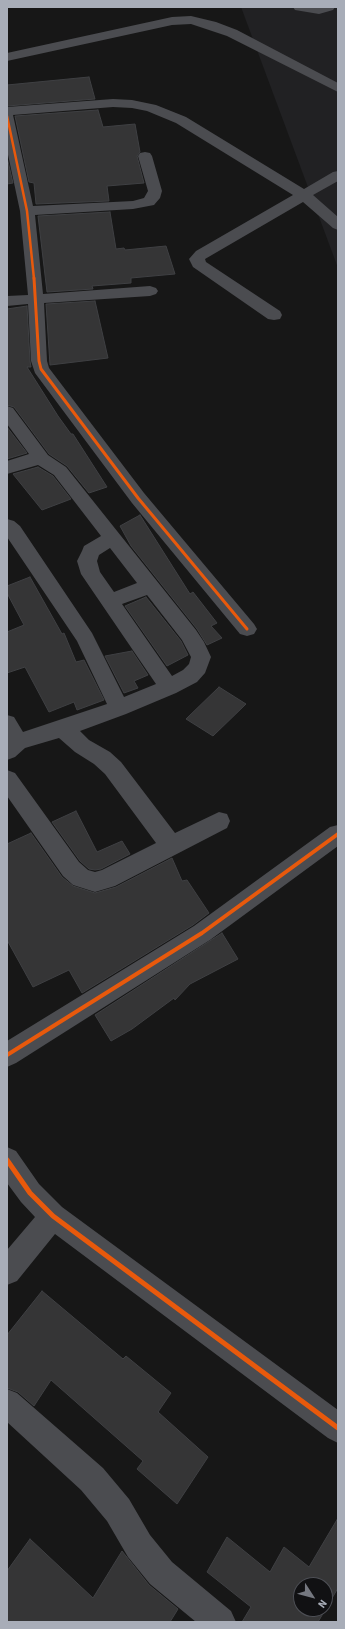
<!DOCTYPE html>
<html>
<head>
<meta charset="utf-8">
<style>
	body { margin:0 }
	#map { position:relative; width:345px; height:1629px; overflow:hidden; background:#171717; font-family:"Source Sans 3",sans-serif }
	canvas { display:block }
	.frame { position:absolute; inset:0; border:8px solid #a8adb8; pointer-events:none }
	.north { position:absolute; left:293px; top:1577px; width:40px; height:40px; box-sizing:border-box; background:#111113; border:1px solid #4d4f55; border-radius:50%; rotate:126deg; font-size:11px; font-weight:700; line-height:16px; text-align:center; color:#a8adb8 }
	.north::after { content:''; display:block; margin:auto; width:14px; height:18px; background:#757880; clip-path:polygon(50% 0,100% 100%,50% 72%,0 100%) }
</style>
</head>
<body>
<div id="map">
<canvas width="345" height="1629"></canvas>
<div class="frame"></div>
<div class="north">N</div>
</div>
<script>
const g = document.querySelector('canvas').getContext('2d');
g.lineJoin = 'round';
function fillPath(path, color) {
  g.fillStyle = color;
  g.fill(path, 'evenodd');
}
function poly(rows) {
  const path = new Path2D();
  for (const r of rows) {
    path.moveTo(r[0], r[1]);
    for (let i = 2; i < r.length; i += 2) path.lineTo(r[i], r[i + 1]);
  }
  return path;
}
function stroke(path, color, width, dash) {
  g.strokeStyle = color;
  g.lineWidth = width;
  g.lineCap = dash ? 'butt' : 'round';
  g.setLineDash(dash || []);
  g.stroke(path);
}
fillPath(poly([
	[241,7,338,7,338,268]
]), '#212123');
const building = poly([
	[89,77,95,99,7,106,7,85,89,77],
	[98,110,103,127,135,124,140,152,137,156,144,183,107,186,109,201,36,204,34,183,29,182,15,116,98,110],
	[7,157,13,183,7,184,7,157],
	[110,212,116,249,124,248,125,250,166,246,175,274,131,278,131,283,92,286,93,289,47,292,38,216,110,212],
	[95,301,108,358,50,365,46,304,95,301],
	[27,306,30,361,31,367,27,367,58,416,71,434,73,434,107,487,89,493,67,466,49,454,14,407,7,405,7,309,27,306],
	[7,427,27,453,7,459,7,427],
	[38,467,53,476,71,499,42,510,13,474,38,467],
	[140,515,190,594,193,592,217,623,211,626,222,638,207,645,197,629,131,546,120,526,140,515],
	[30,577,62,634,64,633,76,662,84,660,104,700,77,710,74,702,49,712,25,667,7,673,7,632,24,625,7,593,7,586,30,577],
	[146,597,181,641,188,655,167,666,125,606,146,597],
	[132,651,148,675,134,681,138,688,124,693,105,656,132,651],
	[219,687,246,704,213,736,186,719,219,687],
	[76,811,97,852,122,841,130,854,101,869,95,870,89,869,80,861,52,822,76,811],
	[31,833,62,877,73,886,95,893,116,887,172,858,182,881,187,880,209,913,193,925,82,993,69,970,33,987,7,940,7,844,31,833],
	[222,933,238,959,190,984,175,1000,174,998,132,1029,111,1041,95,1015,222,933],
	[42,1291,123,1359,126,1356,171,1393,158,1412,208,1457,177,1504,137,1469,143,1461,51,1380,34,1406,18,1392,7,1388,7,1335,42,1291],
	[338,1518,338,1588,318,1622,242,1622,251,1607,207,1572,227,1537,270,1572,284,1547,309,1567,338,1518],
	[301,1585,325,1585,325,1609,301,1609,301,1585],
	[30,1539,93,1598,122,1551,149,1585,178,1609,170,1622,7,1622,7,1571,30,1539]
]);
fillPath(building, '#353536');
stroke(building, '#3f4043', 1);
fillPath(poly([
	[293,7,335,7,333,10,319,14,295,10,293,7],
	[191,16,216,22,237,30,338,83,338,92,227,36,191,24,172,25,7,61,7,53,172,17,191,16],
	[113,99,132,100,156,105,186,117,304,189,333,172,338,171,338,181,313,195,338,217,338,230,333,228,303,202,205,259,206,262,280,311,282,315,280,319,274,320,268,319,193,267,189,259,196,251,293,195,176,123,147,111,132,108,113,107,13,115,33,206,133,201,144,198,148,191,138,156,140,153,145,152,150,153,152,156,162,191,160,198,154,205,133,209,35,215,43,294,150,286,156,288,158,291,156,294,150,296,44,303,47,361,49,368,144,493,254,624,257,629,254,634,247,636,240,634,132,503,35,373,31,361,28,304,7,306,7,296,28,295,20,211,7,150,7,107,113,99],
	[7,406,13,408,48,455,66,467,196,630,204,642,211,657,205,673,197,682,176,693,126,714,80,731,89,740,110,752,121,762,175,833,219,812,227,814,230,821,227,828,115,886,95,892,73,885,63,876,7,796,7,770,15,773,79,862,88,870,95,872,102,870,156,843,105,774,94,764,75,752,59,738,25,748,15,757,7,760,7,715,14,717,23,732,107,704,77,641,7,537,7,519,14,521,20,526,92,633,124,697,156,684,81,574,77,561,82,551,84,546,101,536,54,475,38,465,7,474,7,461,29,454,7,424,7,406],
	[110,548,137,583,114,592,100,572,97,561,99,555,110,548],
	[147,595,182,640,191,657,189,664,183,670,172,676,122,604,147,595],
	[338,825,338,846,210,940,16,1063,7,1067,7,1041,194,926,330,827,338,825],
	[7,1147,16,1151,39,1184,62,1207,338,1410,338,1443,328,1438,55,1234,17,1281,7,1285,7,1250,35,1217,21,1202,7,1183,7,1147],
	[7,1389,17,1393,103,1468,129,1499,150,1535,172,1562,231,1611,236,1622,196,1622,150,1584,128,1557,107,1521,81,1490,7,1422,7,1389]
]), '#4b4c50');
stroke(poly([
	[7,116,27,211,34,279]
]), '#e8590c', 2.5);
stroke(poly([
	[34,278,39,361,41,369,138,498,247,629]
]), '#e8590c', 3);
stroke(poly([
	[7,1055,202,933,338,834]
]), '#e8590c', 4);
stroke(poly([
	[7,1160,30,1193,53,1216,338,1428]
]), '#e8590c', 5);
</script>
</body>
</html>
